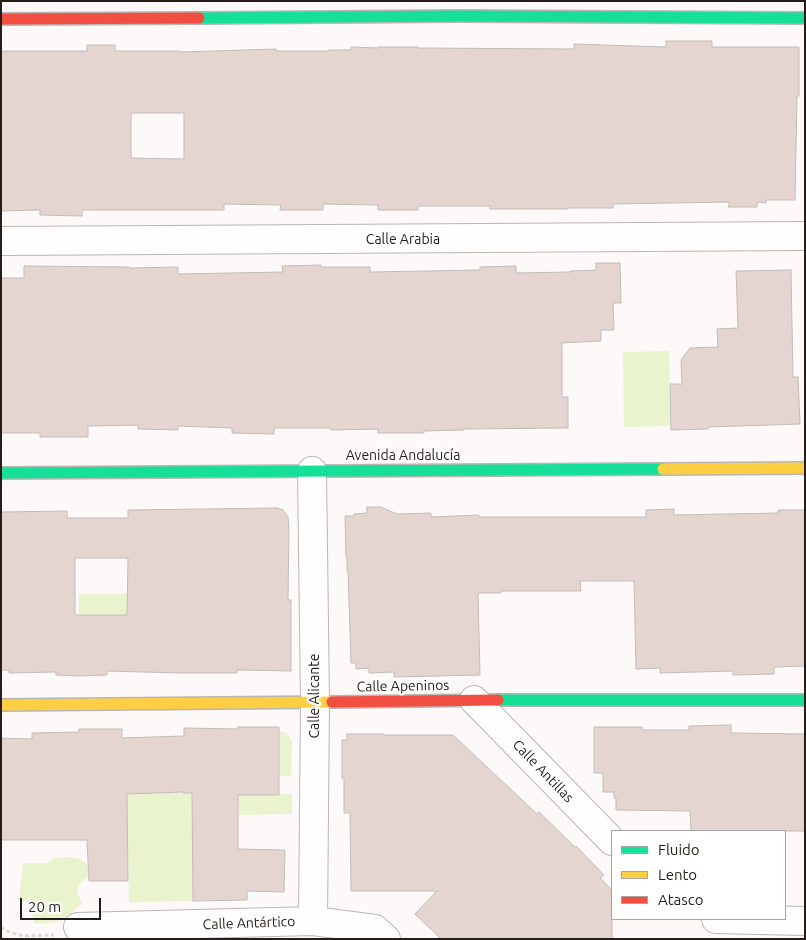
<!DOCTYPE html>
<html>
<head>
<meta charset="utf-8">
<style>
	body { margin:0 }
	#map { position:relative; width:806px; height:940px; overflow:hidden; background:#fcf9f8; font-family:Ubuntu,sans-serif }
	canvas { display:block }
	.frame { position:absolute; inset:0; border:2px solid #261c19; pointer-events:none }
	.legend { position:absolute; left:611px; top:830px; width:175px; height:90px; box-sizing:border-box; background:#fff; border:1px solid #a8a4a3; margin:0; padding:6px 9px; list-style:none; font-size:15px; color:#261c19 }
	.legend li { display:flex; align-items:center; gap:10px; height:25px }
	.legend b { width:25px; border:1px solid #a8a4a3 }
	.scale { position:absolute; left:20px; top:898px; width:81px; height:22px; box-sizing:border-box; border:2px solid #261c19; border-top:0; padding-left:6px; font-size:15px; line-height:18px; white-space:nowrap; color:#261c19; -webkit-text-stroke:4px #fff; paint-order:stroke }
</style>
</head>
<body>
<div id="map">
<canvas width="806" height="940"></canvas>
<div class="frame"></div>
<ul class="legend">
<li><b style="height:6px;background:#16e098"></b>Fluido</li>
<li><b style="height:6px;background:#ffcf43"></b>Lento</li>
<li><b style="height:6px;background:#f24e42"></b>Atasco</li>
</ul>
<div class="scale">20 m</div>
</div>
<script>
const g = document.querySelector('canvas').getContext('2d');
g.lineJoin = 'round';
function fillPath(path, color) {
  g.fillStyle = color;
  g.fill(path, 'evenodd');
}
function poly(rows) {
  const path = new Path2D();
  for (const r of rows) {
    path.moveTo(r[0], r[1]);
    for (let i = 2; i < r.length; i += 2) path.lineTo(r[i], r[i + 1]);
  }
  return path;
}
function stroke(path, color, width, dash) {
  g.strokeStyle = color;
  g.lineWidth = width;
  g.lineCap = dash ? 'butt' : 'round';
  g.setLineDash(dash || []);
  g.stroke(path);
}
function drawText(font, color, halo, rows, align = 'center') {
  g.font = font + ' Ubuntu,sans-serif';
  g.lineWidth = 4.5;
  g.setLineDash([]);
  g.textBaseline = 'middle';
  g.strokeStyle = halo;
  g.fillStyle = color;
  for (const [text, x, y, turn = 0] of rows) {
    g.save();
    g.translate(x, y);
    g.rotate((+turn || 0) * Math.PI / 180);
    g.textAlign = isNaN(turn) ? turn : align;
    if (halo) g.strokeText(text, 0, 0);
    g.fillText(text, 0, 0);
    g.restore();
  }
}
fillPath(poly([
	[669,351,670,426,624,427,623,352],
	[79,594,128,594,126,671,119,671,119,615,79,615],
	[279,731,286,733,292,740,291,776,279,776],
	[141,793,192,793,192,817,235,817,238,795,292,794,292,814,238,815,238,829,192,830,193,901,129,902,127,795],
	[65,857,76,858,82,860,88,865,88,876,80,884,77,891,82,903,68,916,56,922,41,924,34,923,32,909,26,902,19,898,23,863,47,863,55,858]
]), '#e9f4ce');
const building = poly([
	[666,41,712,41,712,47,799,47,799,96,797,96,795,200,766,200,766,203,757,202,757,207,728,207,730,202,613,204,613,208,568,208,568,209,490,209,490,206,418,206,418,210,378,210,378,205,323,204,323,210,280,210,281,205,224,204,224,210,82,210,82,216,40,215,40,210,1,211,1,51,87,51,87,45,115,45,115,51,179,51,179,52,276,49,276,51,329,51,329,50,351,50,351,47,378,48,378,47,418,47,418,48,574,49,574,44,666,47,666,41],
	[131,113,184,113,184,159,131,158,131,113],
	[596,263,620,263,621,303,613,303,614,330,601,330,601,341,562,343,562,397,568,397,568,428,464,429,464,430,424,431,424,433,378,433,378,429,331,430,331,428,274,428,274,434,232,433,232,428,178,426,178,430,138,429,138,425,88,426,88,437,40,437,40,433,1,433,1,278,24,278,24,266,129,267,129,268,178,267,178,274,283,272,282,266,321,265,321,267,370,267,370,272,480,270,480,267,516,266,516,273,570,272,570,271,596,270,596,263],
	[791,270,793,377,798,377,800,424,708,427,708,429,671,430,670,384,682,384,681,360,690,348,718,347,717,329,738,328,736,271,791,270],
	[367,507,381,507,397,514,431,513,431,517,479,515,479,517,646,517,646,510,674,509,674,515,778,513,778,510,805,510,805,666,776,667,774,668,774,674,733,675,733,671,660,673,660,668,636,669,634,581,580,581,581,591,501,591,501,593,478,593,480,675,394,677,394,672,369,673,369,668,356,669,356,663,351,663,348,571,347,571,347,556,346,556,345,516,353,516,354,514,367,513,367,507],
	[277,508,283,510,288,517,289,528,288,600,291,600,291,671,237,670,237,673,180,673,107,671,107,675,79,676,56,675,56,672,9,673,9,670,1,670,1,512,67,511,67,518,128,518,128,510,277,508],
	[75,558,128,558,127,615,75,615,75,558],
	[731,725,731,733,805,734,805,831,691,831,690,811,616,810,616,798,614,798,614,792,603,792,603,773,594,773,594,727,642,727,642,730,689,730,689,726,731,725],
	[238,727,279,727,279,795,238,795,238,849,285,850,284,892,247,891,247,900,193,901,192,793,183,793,183,792,127,794,128,881,89,881,87,840,1,840,1,738,32,739,32,733,79,732,79,729,122,729,122,738,184,736,184,728,238,729,238,727],
	[347,734,383,734,384,735,453,735,537,814,539,812,575,847,576,846,604,875,600,878,612,890,612,939,441,939,415,914,437,891,351,891,350,813,344,813,344,778,342,778,342,740,347,740,347,734]
]);
fillPath(building, '#e5d5d0');
stroke(building, '#c2bcb9', 1);
const street = poly([
	[1,241,805,236],
	[312,471,315,702,313,921],
	[474,700,612,841],
	[716,919,805,921],
	[78,927,313,921,375,929,386,939]
]);
const fast = poly([
	[199,18,459,16,805,18],
	[1,473,663,469],
	[498,700,805,700]
]);
const slow = poly([
	[663,469,805,468],
	[1,705,332,702]
]);
const jam = poly([
	[1,19,199,18],
	[332,702,498,700]
]);
stroke(street, '#bbb5b3', 30);
stroke(fast, '#bbb5b3', 14);
stroke(slow, '#bbb5b3', 14);
stroke(jam, '#bbb5b3', 14);
stroke(poly([
	[1,927,9,932,23,936,54,935]
]), '#dddbda', 3, [4, 2.5]);
stroke(street, '#fffefe', 28);
stroke(fast, '#16e098', 11);
stroke(slow, '#ffcf43', 11);
stroke(jam, '#f24e42', 11);
drawText('14px', '#261c19', '#fff', [
	["Calle Arabia",403,239],
	["Avenida Andalucía",403,455],
	["Calle Apeninos",403,686,-1],
	["Calle Alicante",314,696,-90],
	["Calle Antillas",543,771,46],
	["Calle Antártico",249,923,-2]
]);
</script>
</body>
</html>
